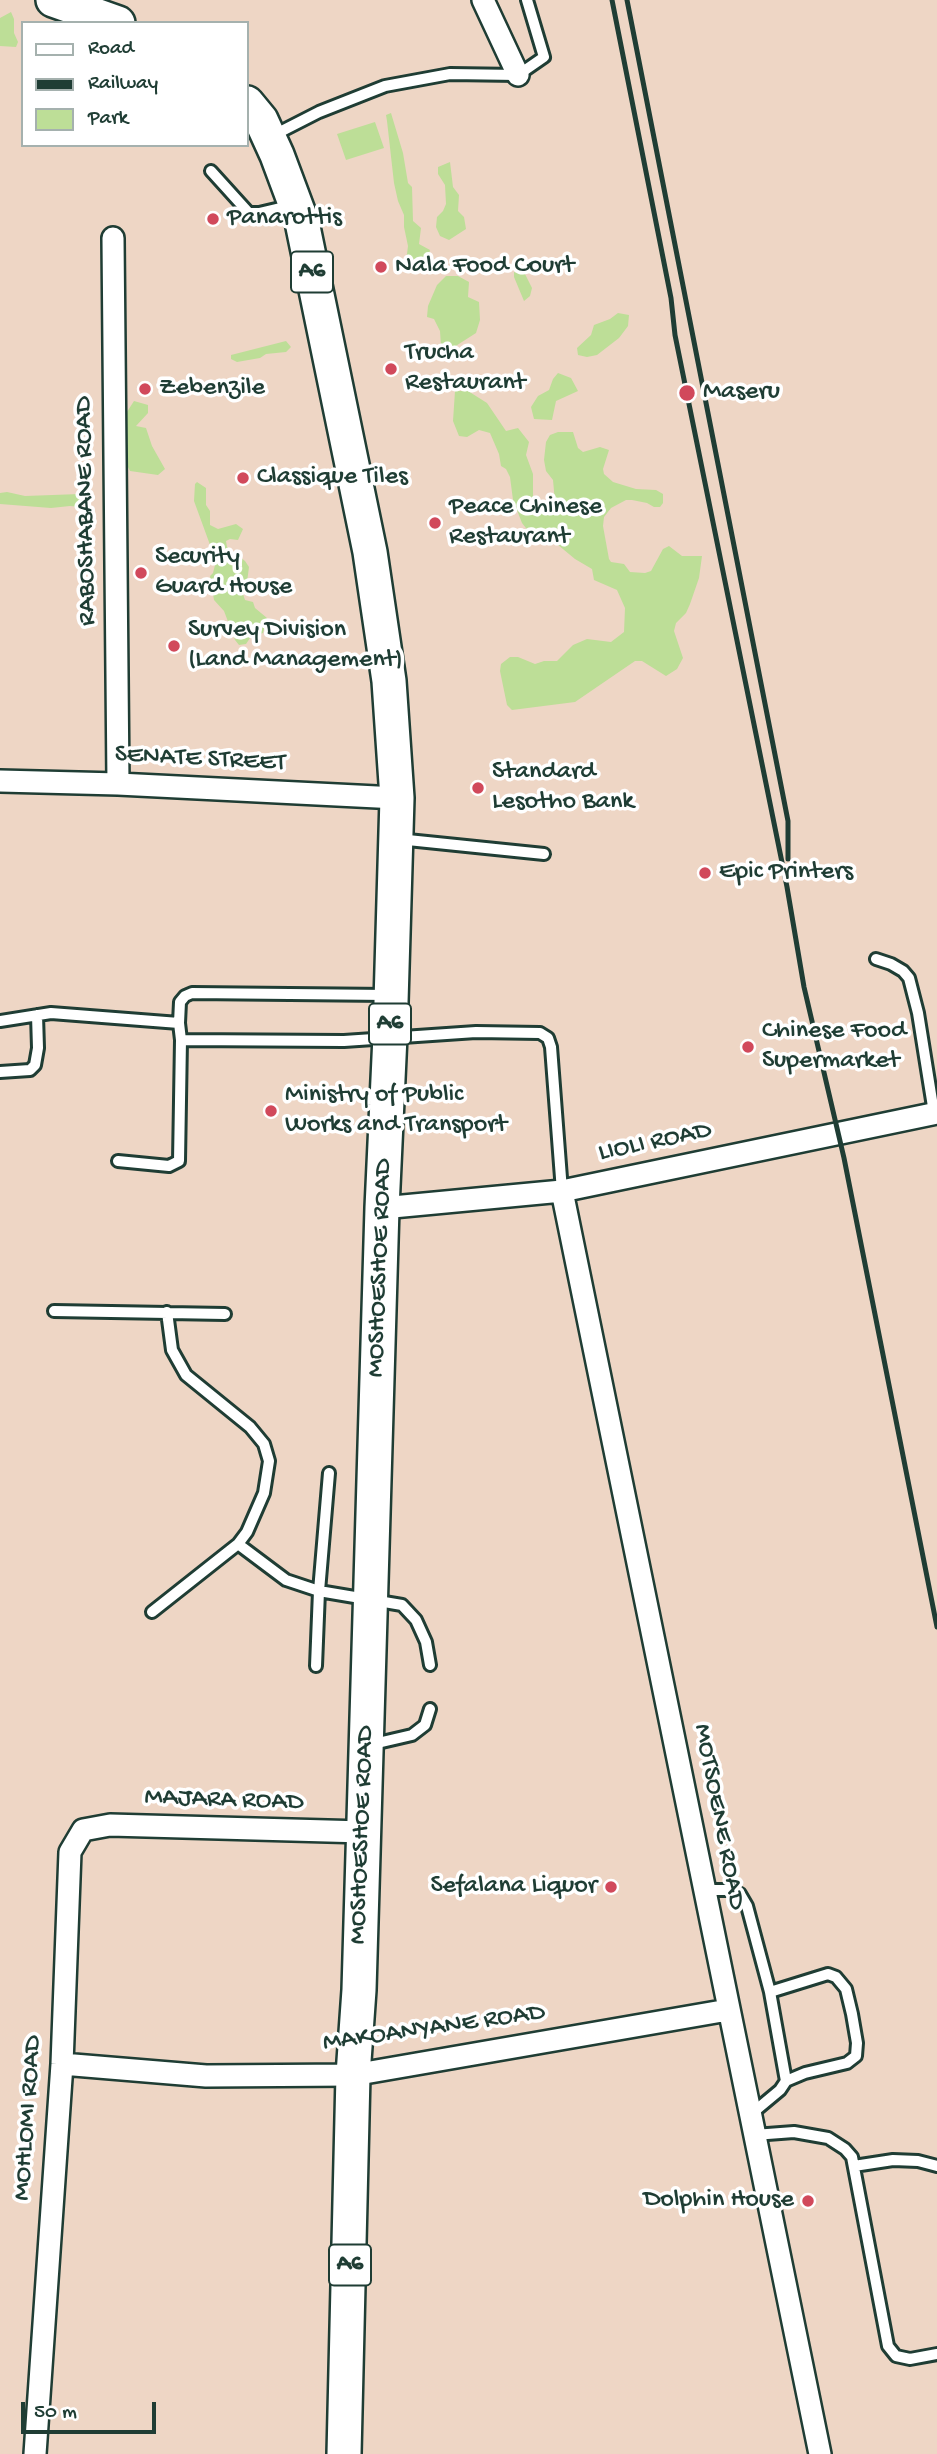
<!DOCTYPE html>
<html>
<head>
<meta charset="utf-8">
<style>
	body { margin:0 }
	#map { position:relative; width:937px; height:2454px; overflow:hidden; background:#f5e7dd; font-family:"Gochi Hand",sans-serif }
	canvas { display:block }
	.legend { position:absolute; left:21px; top:21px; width:228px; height:126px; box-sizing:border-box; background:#fff; border:2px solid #a5b1ae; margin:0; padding:9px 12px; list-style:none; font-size:21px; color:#1f3d34 }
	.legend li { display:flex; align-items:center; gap:14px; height:35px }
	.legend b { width:35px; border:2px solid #a5b1ae }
	.scale { position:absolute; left:21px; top:2402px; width:135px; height:32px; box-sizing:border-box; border:4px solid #1f3d34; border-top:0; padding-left:9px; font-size:21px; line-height:24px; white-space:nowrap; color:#1f3d34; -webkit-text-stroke:5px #fff; paint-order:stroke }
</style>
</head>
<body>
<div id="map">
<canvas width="937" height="2454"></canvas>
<ul class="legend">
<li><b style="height:9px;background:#fff"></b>Road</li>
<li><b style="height:9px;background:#1f3d34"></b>Railway</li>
<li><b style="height:19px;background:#bdde97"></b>Park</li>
</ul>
<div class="scale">50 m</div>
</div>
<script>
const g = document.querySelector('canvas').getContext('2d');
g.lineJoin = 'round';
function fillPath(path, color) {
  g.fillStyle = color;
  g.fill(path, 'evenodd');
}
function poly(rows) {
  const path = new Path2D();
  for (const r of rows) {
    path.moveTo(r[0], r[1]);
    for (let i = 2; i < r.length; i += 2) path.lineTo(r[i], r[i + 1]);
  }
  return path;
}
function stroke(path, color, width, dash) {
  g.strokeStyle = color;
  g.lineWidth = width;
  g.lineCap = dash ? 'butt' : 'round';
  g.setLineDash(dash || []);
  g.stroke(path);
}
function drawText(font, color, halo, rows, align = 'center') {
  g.font = font + ' "Gochi Hand",sans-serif';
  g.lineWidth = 7;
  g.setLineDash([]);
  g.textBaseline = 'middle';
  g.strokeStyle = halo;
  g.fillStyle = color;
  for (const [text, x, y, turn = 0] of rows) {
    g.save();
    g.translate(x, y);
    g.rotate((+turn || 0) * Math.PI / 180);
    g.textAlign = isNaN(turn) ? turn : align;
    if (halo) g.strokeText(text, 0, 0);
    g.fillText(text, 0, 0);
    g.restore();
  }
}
fillPath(poly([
	[0,0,937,0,937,2454,0,2454],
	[23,23,247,23,247,145,23,145]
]), '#eed6c5');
fillPath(poly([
	[11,12,14,19,14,33,18,42,16,47,0,46,0,18],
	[391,113,403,153,408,183,412,187,413,221,421,228,419,244,430,250,424,273,419,272,416,267,407,267,406,262,408,246,404,227,404,215,398,201,394,183,387,121,386,115],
	[375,122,384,148,346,160,337,134],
	[450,162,453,187,459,195,458,211,464,217,466,229,449,240,440,236,436,227,437,217,443,211,446,204,445,185,438,174,438,167],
	[523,270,532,288,530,296,524,301,514,277,514,272,518,273],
	[446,276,458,276,469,282,468,297,479,302,480,320,476,333,451,349,441,346,440,331,434,319,427,317,428,306,437,285],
	[618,313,629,315,628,326,619,338,597,355,587,357,578,355,577,348,591,335,594,325,610,319],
	[286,341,291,347,286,352,266,354,260,358,237,362,231,359,231,355],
	[558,373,571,378,578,391,556,401,552,420,534,419,531,407,538,396,549,390,553,379],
	[455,391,468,391,487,403,506,431,518,428,529,442,526,455,533,474,533,498,538,509,555,502,553,480,546,471,544,460,546,442,550,435,558,432,573,432,578,448,583,452,600,447,609,450,603,469,604,474,613,482,636,489,656,490,663,494,663,503,660,507,654,507,647,503,632,500,626,500,611,508,604,517,603,526,609,559,611,562,624,564,630,572,645,573,651,571,663,549,669,546,682,556,702,556,699,578,690,604,686,613,676,623,674,631,683,658,677,669,666,676,642,661,635,661,575,702,512,710,507,705,500,671,501,664,510,657,518,657,535,664,544,661,557,661,573,645,587,639,611,642,624,632,625,608,617,590,594,580,592,569,575,559,546,535,529,532,522,523,513,500,510,477,506,469,501,466,499,454,490,433,479,430,467,437,459,436,453,421],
	[134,401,148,405,148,413,136,426,146,428,152,446,165,469,158,475,130,471,124,459,127,426,125,415],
	[197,482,206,488,206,505,210,511,210,525,218,529,236,524,243,529,238,540,230,539,226,541,227,547,245,561,249,567,247,582,242,591,245,600,253,602,255,608,267,618,263,633,250,638,246,644,239,645,235,640,224,611,214,600,210,576,213,573,215,565,213,553,194,501,195,484],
	[7,492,25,496,80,494,88,496,80,507,70,506,51,508,0,504,0,493]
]), '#bdde97');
const service = poly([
	[272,136,319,112,385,86,450,74,518,75,544,57,527,0],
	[211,171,249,213,259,213,293,205],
	[398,839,544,854],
	[876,959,891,964,903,971,909,978,918,1013,934,1113],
	[0,1021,51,1013,179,1023],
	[181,1040,344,1041,476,1032,540,1033,548,1038,551,1047,562,1191],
	[0,1072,30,1070,35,1065,38,1048,37,1015],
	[118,1161,169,1166,179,1161,181,1040,179,1023,180,1002,185,996,192,993,388,995],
	[54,1311,225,1314],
	[238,1544,286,1580,319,1591,402,1605,416,1620,426,1642,430,1665],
	[152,1612,238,1544,247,1532,264,1493,269,1461,264,1444,250,1427,186,1375,172,1350,167,1312],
	[316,1666,319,1591,329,1473],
	[369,1745,412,1735,425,1725,430,1709],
	[704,1890,732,1890,740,1894,747,1906,770,1992],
	[750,2115,780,2090,786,2081,805,2073,847,2063,856,2056,857,2043,852,2014,846,1989,836,1977,828,1974,770,1992,786,2081],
	[754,2135,794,2132,828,2138,845,2149,852,2157,888,2346,896,2356,910,2359,937,2354],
	[854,2166,893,2160,918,2161,937,2166]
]);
const minor = poly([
	[483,0,518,75],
	[113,238,118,784],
	[0,781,118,784,397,798],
	[562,1191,820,2454],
	[382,1208,562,1191,937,1113],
	[62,2064,206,2076,353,2075,728,2010],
	[35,2454,62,2064,70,1852,83,1830,110,1825,364,1832]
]);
const primary = poly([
	[53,0,118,23],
	[247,103,261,120,277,155,302,222,370,552,389,681,397,798,390,1036,382,1208,359,1990,353,2075,344,2454]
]);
stroke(service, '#1f3d34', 16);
stroke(minor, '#1f3d34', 26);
stroke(primary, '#1f3d34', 38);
stroke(service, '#fff', 10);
stroke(minor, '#fff', 21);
stroke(primary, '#fff', 33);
stroke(poly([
	[612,0,671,298,675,335,787,887,804,987,844,1158,937,1627],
	[627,0,788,821,788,859]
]), '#1f3d34', 5);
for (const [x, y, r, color] of [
	[213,219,7,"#d1495b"],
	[381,267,7,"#d1495b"],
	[391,369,7,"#d1495b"],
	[145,389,7,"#d1495b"],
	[687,393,9,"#d1495b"],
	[243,478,7,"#d1495b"],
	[435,523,7,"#d1495b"],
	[141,573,7,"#d1495b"],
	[174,646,7,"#d1495b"],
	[478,788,7,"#d1495b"],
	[705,873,7,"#d1495b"],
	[748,1047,7,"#d1495b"],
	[271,1111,7,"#d1495b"],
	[611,1887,7,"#d1495b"],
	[808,2201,7,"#d1495b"]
]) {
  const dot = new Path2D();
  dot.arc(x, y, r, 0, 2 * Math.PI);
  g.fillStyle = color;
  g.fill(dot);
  stroke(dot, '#fff', 2.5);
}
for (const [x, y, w] of [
	[312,272,42],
	[390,1024,42],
	[350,2265,42]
]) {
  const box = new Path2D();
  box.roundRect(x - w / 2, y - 20.5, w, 41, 5);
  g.fillStyle = '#fff';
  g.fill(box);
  stroke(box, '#1f3d34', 2);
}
drawText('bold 24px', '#1f3d34', null, [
	["A6",312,272],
	["A6",390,1024],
	["A6",350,2265]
]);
drawText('26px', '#1f3d34', '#fff', [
	["Panarottis",227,219],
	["Nala Food Court",395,267],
	["Trucha",405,354],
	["Restaurant",405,384],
	["Zebenzile",159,389],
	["Maseru",703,393],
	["Classique Tiles",257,478],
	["Peace Chinese",449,508],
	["Restaurant",449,538],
	["Security",155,558],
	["Guard House",155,588],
	["Survey Division",188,631],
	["(Land Management)",188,661],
	["Standard",492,773],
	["Lesotho Bank",492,803],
	["Epic Printers",719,873],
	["Chinese Food",762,1032],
	["Supermarket",762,1062],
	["Ministry of Public",285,1096],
	["Works and Transport",285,1126],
	["Sefalana Liquor",597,1887,"right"],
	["Dolphin House",794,2201,"right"]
], 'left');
drawText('26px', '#1f3d34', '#fff', [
	["RABOSHABANE ROAD",87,511,-91],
	["SENATE STREET",200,760,3],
	["LIOLI ROAD",655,1143,-12],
	["MOSHOESHOE ROAD",381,1268,-88],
	["MAJARA ROAD",224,1801,2],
	["MOTSOENE ROAD",718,1817,79],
	["MOSHOESHOE ROAD",363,1835,-88],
	["MAKOANYANE ROAD",434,2029,-8],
	["MOHLOMI ROAD",29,2118,-86]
]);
</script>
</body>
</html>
